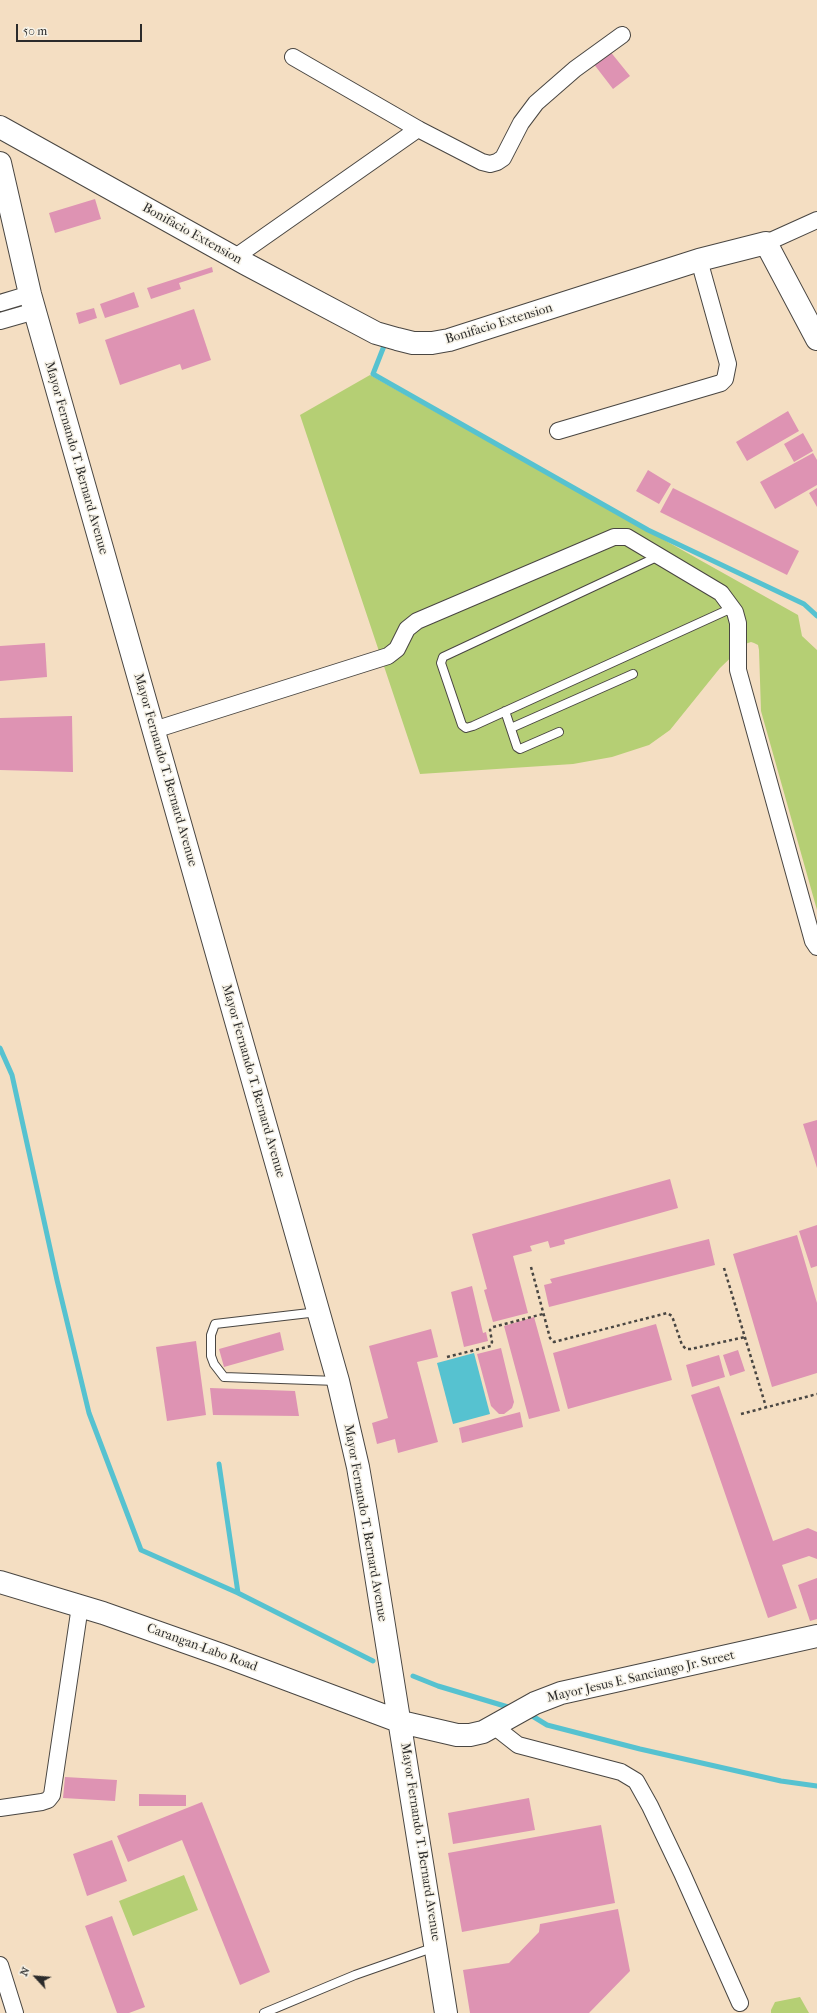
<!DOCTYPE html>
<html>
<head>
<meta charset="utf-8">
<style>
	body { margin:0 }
	#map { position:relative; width:817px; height:2013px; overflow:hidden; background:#f4dec2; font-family:"IM FELL French Canon",serif }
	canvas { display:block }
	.north { position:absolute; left:16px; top:1957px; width:40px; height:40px; -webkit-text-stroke:3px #f7f3e8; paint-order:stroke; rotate:296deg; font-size:11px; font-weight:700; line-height:16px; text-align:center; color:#2b2b2b }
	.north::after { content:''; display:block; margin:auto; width:14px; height:18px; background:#2b2b2b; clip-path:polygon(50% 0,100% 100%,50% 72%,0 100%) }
	.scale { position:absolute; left:16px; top:24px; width:126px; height:18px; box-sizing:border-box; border:2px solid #2b2b2b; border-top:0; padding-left:5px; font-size:12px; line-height:14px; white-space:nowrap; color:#2b2b2b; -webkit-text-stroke:3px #f7f3e8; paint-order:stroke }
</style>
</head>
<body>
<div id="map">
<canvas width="817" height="2013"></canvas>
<div class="north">N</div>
<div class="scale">50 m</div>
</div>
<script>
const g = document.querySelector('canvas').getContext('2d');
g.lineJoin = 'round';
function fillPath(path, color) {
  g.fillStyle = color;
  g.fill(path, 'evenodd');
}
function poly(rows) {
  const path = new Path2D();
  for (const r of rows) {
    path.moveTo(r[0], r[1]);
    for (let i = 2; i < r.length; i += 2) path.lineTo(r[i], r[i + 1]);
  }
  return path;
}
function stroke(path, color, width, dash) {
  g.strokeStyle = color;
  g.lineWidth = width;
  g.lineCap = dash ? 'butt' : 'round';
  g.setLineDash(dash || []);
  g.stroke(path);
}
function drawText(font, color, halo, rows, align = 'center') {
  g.font = font + ' "IM FELL French Canon",serif';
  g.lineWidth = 3;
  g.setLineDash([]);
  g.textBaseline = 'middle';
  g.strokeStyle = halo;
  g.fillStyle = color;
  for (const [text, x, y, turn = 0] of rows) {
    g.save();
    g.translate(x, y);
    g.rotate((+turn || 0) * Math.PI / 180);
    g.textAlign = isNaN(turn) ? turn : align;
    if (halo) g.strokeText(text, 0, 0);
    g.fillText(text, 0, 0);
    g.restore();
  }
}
fillPath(poly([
	[370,375,798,615,802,636,817,650,817,910,761,711,759,650,758,645,754,643,751,642,745,644,720,668,670,730,649,745,612,757,573,764,420,774,300,415],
	[184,1875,198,1910,133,1936,119,1901],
	[800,1997,809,2013,771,2013,771,2010,775,2002]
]), '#b5cf74');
fillPath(poly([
	[474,1353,490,1414,453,1424,437,1363]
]), '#56c2d0');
stroke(poly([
	[381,344,384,346,373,374,648,530,804,604,817,616],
	[0,1048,12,1075,57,1280,89,1413,141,1550,238,1593],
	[219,1464,238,1593,373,1661],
	[413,1676,438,1686,508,1707],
	[529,1714,547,1725,640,1749,781,1781,817,1786]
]), '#56c2d0', 5);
fillPath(poly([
	[609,50,630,76,613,89,593,63],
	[95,199,101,219,55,233,49,213],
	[212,267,213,272,179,283,181,289,151,299,147,288],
	[134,292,139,307,105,318,100,304],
	[94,308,97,318,79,324,76,313],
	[194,309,211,360,182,370,180,364,120,385,105,340],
	[788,411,799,431,747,461,736,442],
	[803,433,813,451,794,462,784,444],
	[813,453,817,460,817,485,775,509,760,482],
	[648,470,671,484,659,504,636,491],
	[673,488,799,551,787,575,660,512],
	[817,488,817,507,809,493],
	[45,643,47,677,0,681,0,646],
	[72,716,73,772,0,770,0,718],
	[817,1120,817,1168,803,1124],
	[670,1179,678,1208,564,1240,565,1244,550,1248,548,1241,530,1246,532,1251,513,1256,528,1313,493,1322,484,1290,487,1289,472,1234],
	[817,1225,817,1266,811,1268,799,1231],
	[797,1235,817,1303,817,1373,772,1387,733,1254],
	[709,1239,715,1265,549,1307,544,1285,552,1283,550,1279],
	[472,1286,483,1333,486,1332,488,1341,464,1347,451,1292],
	[534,1317,560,1411,529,1419,504,1326],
	[656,1324,672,1380,568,1409,553,1353],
	[431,1329,438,1357,417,1362,438,1442,398,1453,395,1439,377,1444,372,1423,388,1418,369,1346],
	[280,1332,284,1350,224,1367,219,1349],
	[196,1341,206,1415,167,1421,156,1347],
	[501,1348,514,1402,512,1408,504,1414,499,1414,491,1406,477,1354],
	[738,1350,745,1371,730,1376,723,1355],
	[719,1355,725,1377,692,1387,686,1365],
	[719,1386,773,1541,808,1528,817,1532,817,1559,809,1556,782,1565,797,1608,768,1618,691,1395],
	[210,1388,295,1391,299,1416,213,1415],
	[520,1412,523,1427,462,1443,459,1428],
	[817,1578,817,1619,810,1621,798,1585],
	[65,1777,117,1780,115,1801,63,1798],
	[139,1794,186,1795,186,1806,139,1806],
	[529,1798,535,1830,453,1844,448,1813],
	[202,1802,270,1972,240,1985,182,1840,128,1862,117,1836],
	[601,1825,615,1903,462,1932,448,1853],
	[112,1840,127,1881,87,1896,73,1854],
	[618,1909,630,1971,589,2013,470,2013,463,1970,509,1963,539,1932,540,1924],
	[112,1916,145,2007,129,2013,117,2013,85,1926]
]), '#de93b3');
const lane = poly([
	[659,556,443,657,441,663,462,725,466,728,473,726,732,608],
	[505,711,517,747,520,749,559,732],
	[511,728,633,674],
	[318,1312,215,1324,211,1335,211,1356,214,1364,224,1377,337,1381],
	[264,2013,355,1975,435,1947]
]);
const street = poly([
	[293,57,418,129,482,162,490,164,497,162,503,158,521,123,536,103,575,69,622,35],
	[766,243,817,220],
	[234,258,418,129],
	[0,303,30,294],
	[0,321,35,311],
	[558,431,721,383,725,379,728,364,699,260],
	[154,730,388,656,397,649,407,629,417,621,614,537,627,537,721,593,735,612,738,623,738,670,813,941,817,947],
	[495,1727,518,1745,621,1772,636,1781,650,1806,682,1873,740,2003],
	[0,1808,42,1802,48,1800,52,1795,80,1606],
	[0,1965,15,2013]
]);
const secondary = poly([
	[0,127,246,264,376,333,397,339,413,343,432,343,449,340,699,260,766,243,817,339],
	[0,163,30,294,338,1381,358,1467,366,1513,446,2013],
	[0,1582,103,1613,222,1655,401,1722,457,1735,470,1735,483,1732,535,1703,561,1693,817,1636]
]);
stroke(lane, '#494642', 10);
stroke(street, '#494642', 18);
stroke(secondary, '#494642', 24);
stroke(poly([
	[531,1267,550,1338,554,1342,667,1313,672,1316,682,1345,686,1349,691,1349,745,1337],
	[724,1268,766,1407],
	[447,1357,491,1346,492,1342,490,1330,493,1327,543,1314],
	[741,1414,817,1394]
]), '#494642', 2.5, [3, 3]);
stroke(lane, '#fff', 8);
stroke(street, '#fff', 16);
stroke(secondary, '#fff', 22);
drawText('13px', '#2b2b2b', '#f7f3e8', [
	["Bonifacio Extension",192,234,29],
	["Bonifacio Extension",499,324,-17],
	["Mayor Fernando T. Bernard Avenue",76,458,74],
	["Mayor Fernando T. Bernard Avenue",165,770,74],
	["Mayor Fernando T. Bernard Avenue",253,1081,74],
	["Mayor Fernando T. Bernard Avenue",365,1523,80],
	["Carangan-Labo Road",202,1648,20],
	["Mayor Jesus E. Sanciango Jr. Street",641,1677,-13],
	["Mayor Fernando T. Bernard Avenue",420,1842,81]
]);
</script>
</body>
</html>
